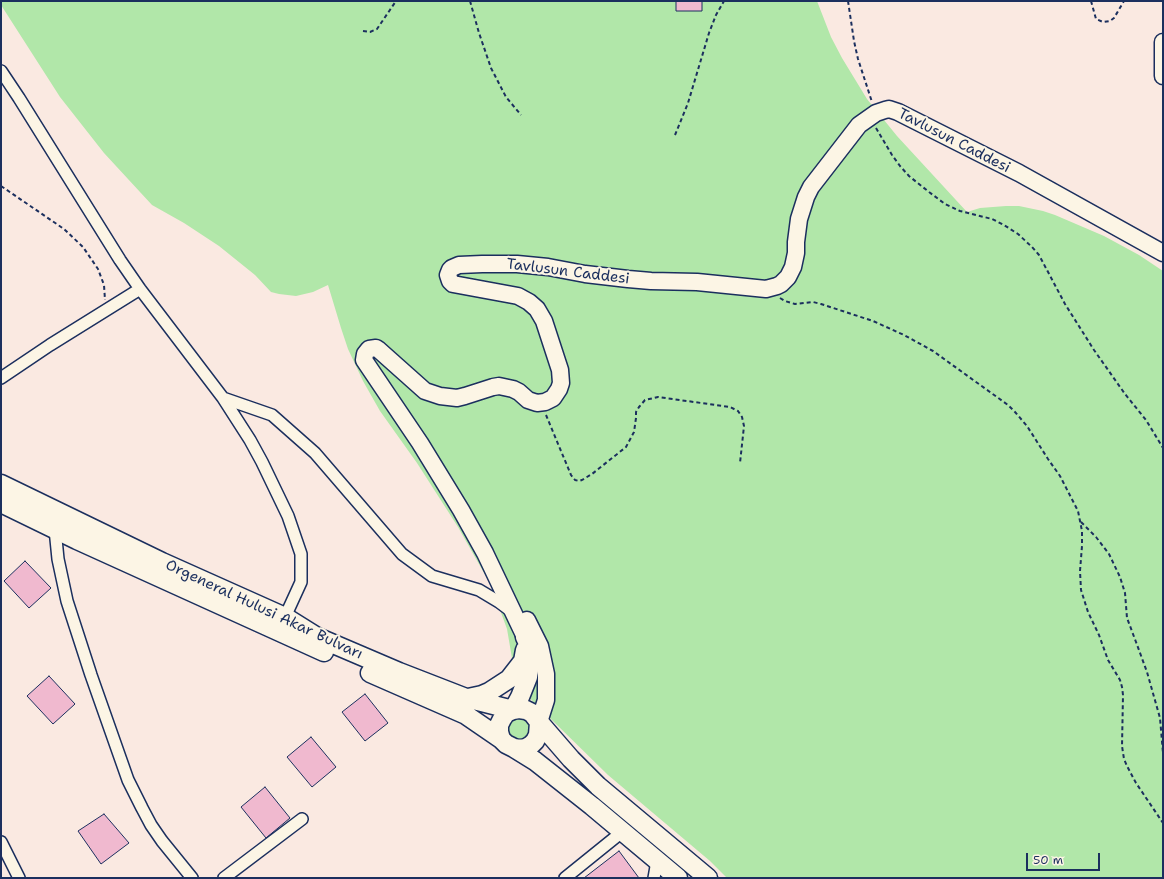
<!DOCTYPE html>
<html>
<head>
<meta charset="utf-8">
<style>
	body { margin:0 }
	#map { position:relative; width:1164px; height:879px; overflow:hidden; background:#fae9e1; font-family:"Shantell Sans",sans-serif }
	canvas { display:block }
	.frame { position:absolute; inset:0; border:2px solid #1b2f5e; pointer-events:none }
	.scale { position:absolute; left:1026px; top:853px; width:74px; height:18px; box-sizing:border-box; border:2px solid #1b2f5e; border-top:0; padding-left:5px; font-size:12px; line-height:14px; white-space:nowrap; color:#1b2f5e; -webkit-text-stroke:3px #fcf5e5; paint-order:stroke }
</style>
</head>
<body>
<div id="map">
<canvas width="1164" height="879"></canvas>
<div class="frame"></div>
<div class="scale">50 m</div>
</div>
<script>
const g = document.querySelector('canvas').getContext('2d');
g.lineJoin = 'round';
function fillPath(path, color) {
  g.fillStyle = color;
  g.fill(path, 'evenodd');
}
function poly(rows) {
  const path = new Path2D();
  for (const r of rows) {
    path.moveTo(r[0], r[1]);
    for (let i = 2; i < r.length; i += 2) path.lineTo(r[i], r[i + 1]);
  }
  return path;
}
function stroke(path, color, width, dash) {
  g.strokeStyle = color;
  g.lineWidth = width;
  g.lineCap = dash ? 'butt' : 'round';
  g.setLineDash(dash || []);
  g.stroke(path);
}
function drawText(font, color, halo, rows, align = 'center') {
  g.font = font + ' "Shantell Sans",sans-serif';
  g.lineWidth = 4;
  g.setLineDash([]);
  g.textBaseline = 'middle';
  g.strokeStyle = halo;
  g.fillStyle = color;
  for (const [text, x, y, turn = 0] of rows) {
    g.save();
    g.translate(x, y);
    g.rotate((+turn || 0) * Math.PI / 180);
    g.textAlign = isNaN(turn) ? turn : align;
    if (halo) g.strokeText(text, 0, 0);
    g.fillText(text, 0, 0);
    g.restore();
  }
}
fillPath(poly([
	[1,1,817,1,831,37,842,58,867,99,897,136,967,212,980,208,1006,206,1019,206,1043,211,1055,215,1104,236,1139,255,1163,271,1163,878,727,878,710,861,608,775,505,674,513,664,507,629,495,596,488,580,458,527,417,463,380,411,363,381,348,349,341,328,328,285,313,292,296,296,279,294,271,292,255,275,219,246,184,223,152,205,104,153,60,97,1,5],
	[508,716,533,718,530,741,509,741,505,721]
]), '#b1e7a9');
const building = poly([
	[676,1,702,1,702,11,676,11,676,1],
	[25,561,51,588,29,608,4,581,25,561],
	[49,676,75,704,53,724,27,696,49,676],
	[365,694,388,723,365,741,342,712,365,694],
	[311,737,336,767,312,787,287,757,311,737],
	[265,787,290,818,266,838,241,807,265,787],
	[104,814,129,843,101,864,78,831,104,814],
	[619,851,639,878,584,878,619,851]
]);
fillPath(building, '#f0b9cf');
stroke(building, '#1b2f5e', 1);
const street = poly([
	[1,71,19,98,120,260,140,289,223,398,250,440,262,462,288,516,301,554,301,582,285,617],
	[1,378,50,345,140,289],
	[223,398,272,415,315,453,402,554,432,576,479,590,499,602,511,611],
	[55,529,58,559,67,601,91,675,128,780,142,808,151,825,162,841,192,878],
	[1,842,19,878],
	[224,878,302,819],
	[565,878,622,832],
	[654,878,657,861]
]);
const secondary = poly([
	[1163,42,1163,76],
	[527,620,540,646,546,674,546,700,539,722],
	[525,637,485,553,461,510,420,443,364,360,365,354,369,349,376,348,379,350,425,391,440,396,457,398,465,396,493,387,499,386,513,389,519,392,528,400,537,403,545,402,553,398,559,389,561,383,560,370,544,321,537,309,529,302,518,296,453,284,450,281,448,275,450,270,452,268,459,265,482,264,517,264,548,267,585,274,628,279,651,281,697,282,766,289,777,286,781,284,788,277,793,267,796,253,796,242,799,219,806,197,811,187,859,125,876,113,885,110,889,109,898,112,1019,173,1163,253]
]);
const primary = poly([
	[1,484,162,562,285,617,317,637,399,672,466,698,513,710,520,697,528,677,529,670,531,660,531,650,525,637],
	[1,503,77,540,324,652],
	[370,673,466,715,501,739],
	[468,698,482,695,489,692,509,679,523,661,525,650],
	[519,709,526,710,532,713,539,722,538,735,535,741,531,745,526,748,520,749,514,748,506,744,501,739,499,732,499,725,502,719,506,713,513,710,519,709],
	[539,722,571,759,598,786,708,878],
	[514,748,535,761,592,806,678,878]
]);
stroke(street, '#1b2f5e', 14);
stroke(secondary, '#1b2f5e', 19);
stroke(primary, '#1b2f5e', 21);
stroke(poly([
	[470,1,479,33,491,68,506,97,521,115],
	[848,1,854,41,858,59,872,102],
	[1091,1,1096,19,1103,22,1110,21,1114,18,1124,1],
	[363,31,370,32,377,29,396,1],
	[876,128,892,155,900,166,909,176,929,192,945,204,960,211,992,219,1004,225,1018,234,1032,247,1039,255,1065,304,1094,350,1125,394,1146,420,1163,448],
	[675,135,688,103,709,33,716,15,724,1],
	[1,186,64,229,83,247,98,269,104,285,105,300],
	[780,298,785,301,795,304,813,302,821,304,873,321,904,335,933,351,1008,405,1015,412,1027,426,1048,459,1060,476,1078,511,1082,531,1082,546,1080,571,1081,590,1088,612,1099,635,1108,660,1120,680,1122,687,1123,695,1122,746,1124,759,1127,766,1136,783,1163,823],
	[546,415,571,475,575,480,579,481,582,480,592,474,626,447,634,432,636,418,636,412,639,407,645,400,658,397,730,407,738,411,742,417,744,426,740,463],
	[1081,522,1096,537,1109,554,1120,577,1125,593,1127,618,1136,642,1147,672,1160,718,1163,753]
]), '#1b2f5e', 2, [4, 3]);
stroke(street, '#fcf5e5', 11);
stroke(secondary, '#fcf5e5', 16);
stroke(primary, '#fcf5e5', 18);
drawText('15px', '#1b2f5e', '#fcf5e5', [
	["Tavlusun Caddesi",954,141,27],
	["Tavlusun Caddesi",568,272,7],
	["Orgeneral Hulusi Akar Bulvarı",264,610,25]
]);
</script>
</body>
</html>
